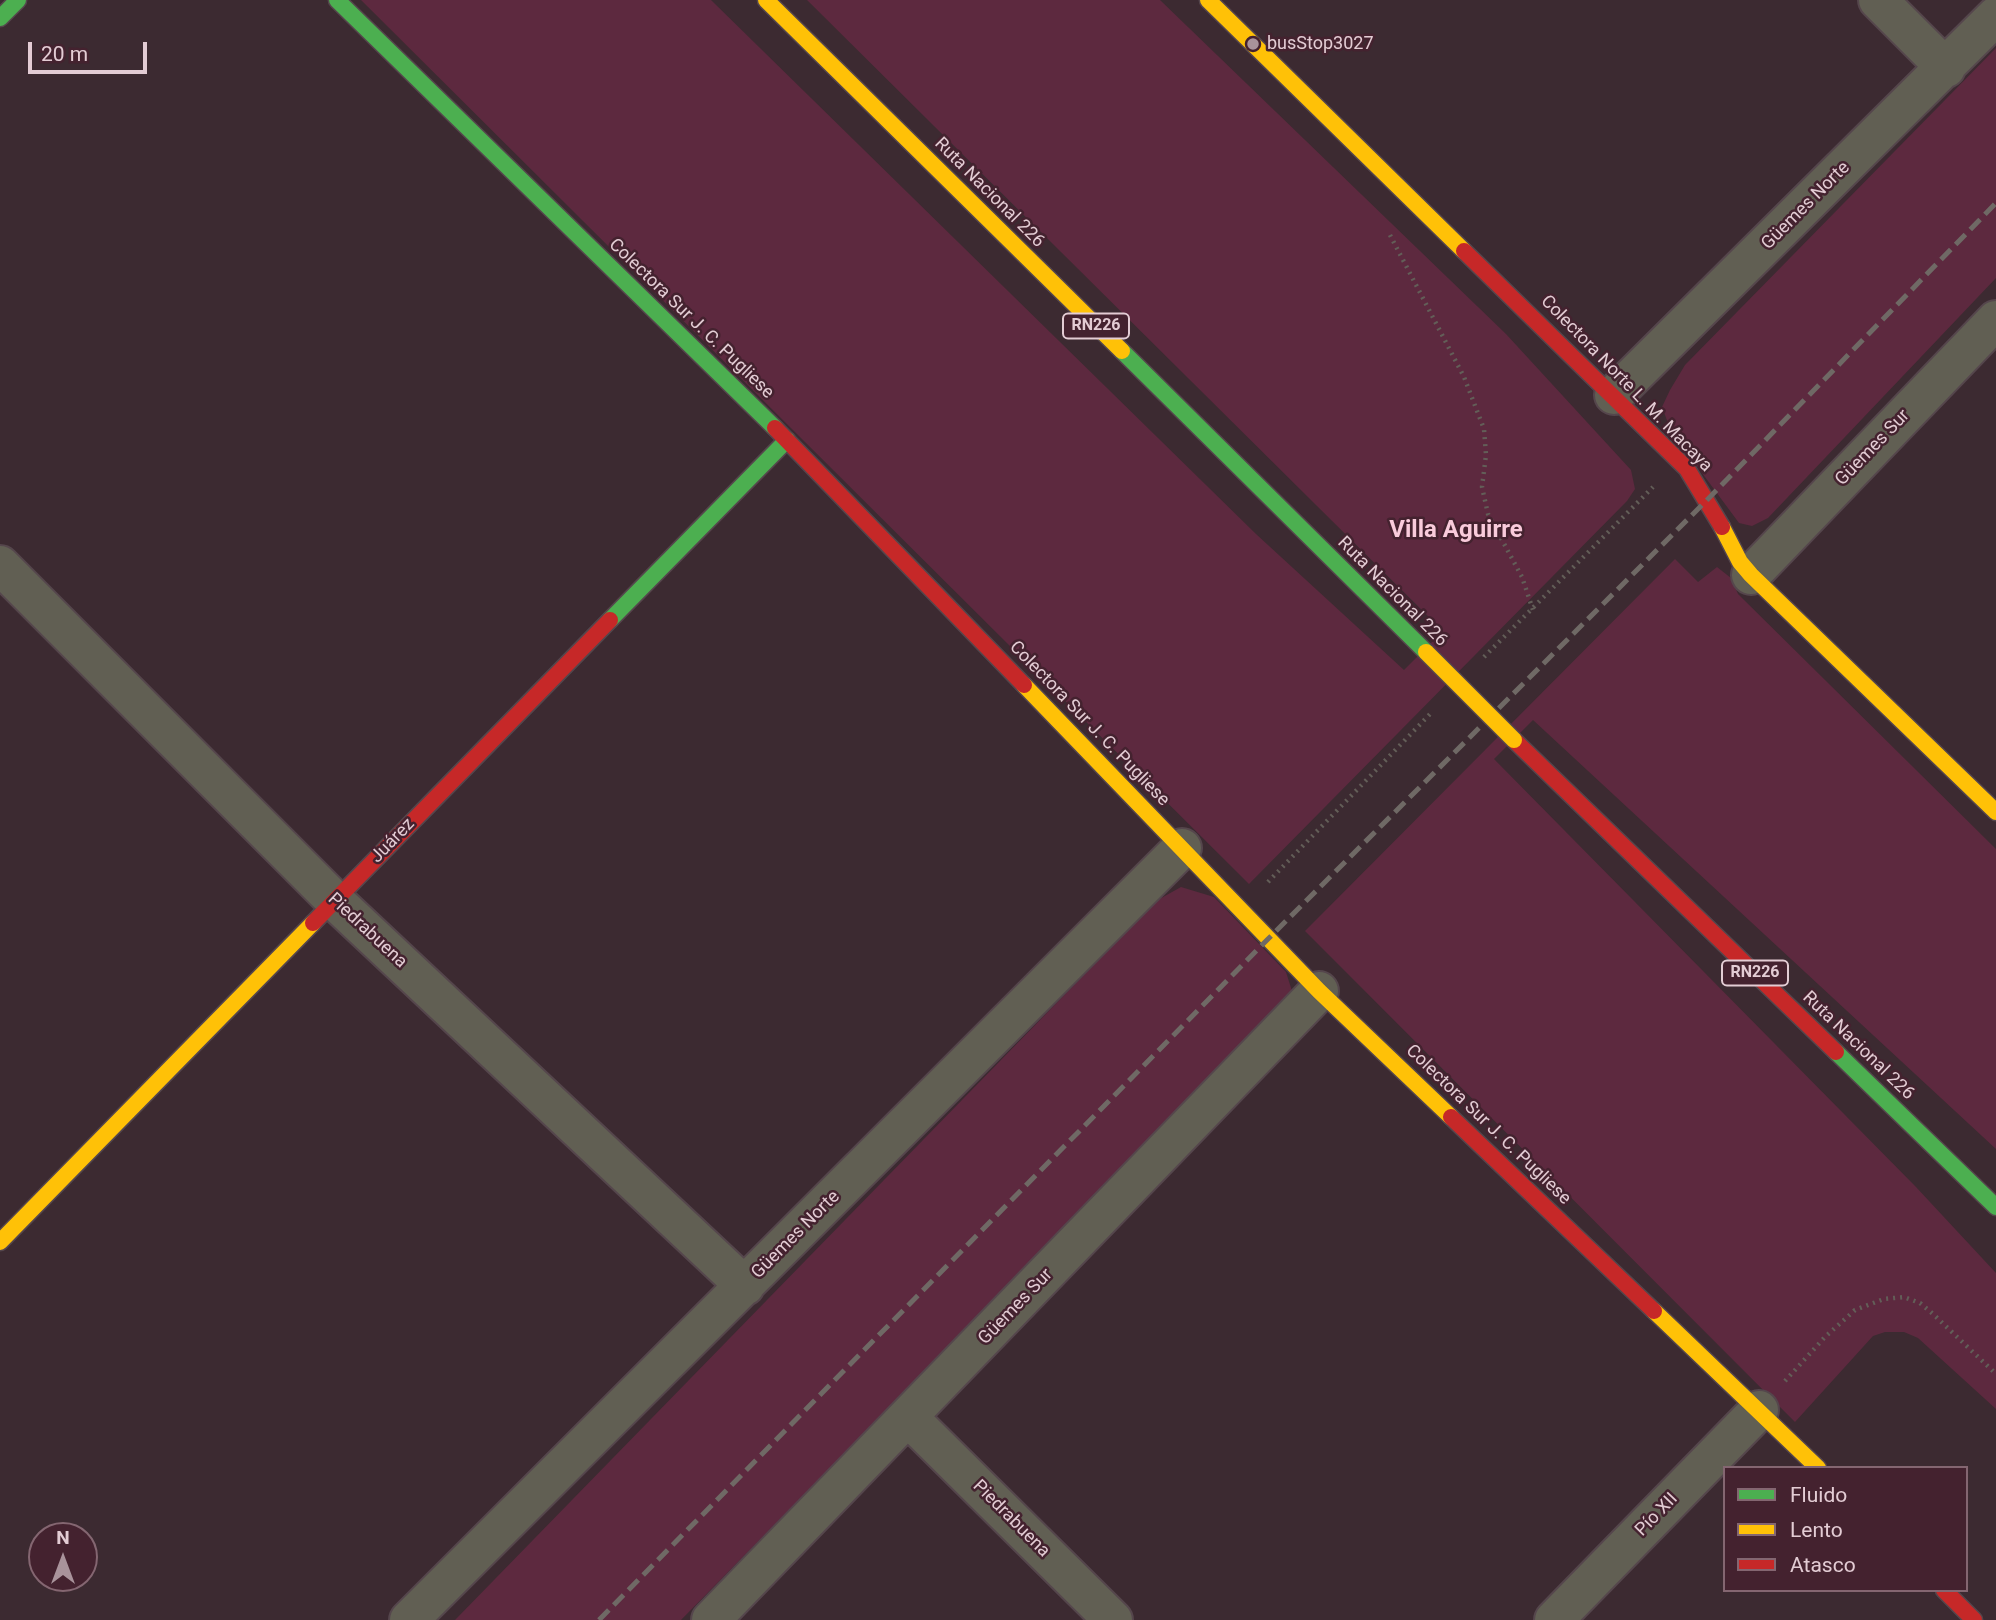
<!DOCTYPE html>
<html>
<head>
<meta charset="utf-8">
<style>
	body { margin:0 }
	#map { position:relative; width:1996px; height:1620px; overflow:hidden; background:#3c2a31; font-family:Roboto,sans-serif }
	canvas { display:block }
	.legend { position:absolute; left:1723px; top:1466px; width:245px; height:126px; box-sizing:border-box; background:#44222f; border:2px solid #846671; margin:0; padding:9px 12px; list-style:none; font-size:21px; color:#e3ccd4 }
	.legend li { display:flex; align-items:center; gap:14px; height:35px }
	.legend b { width:35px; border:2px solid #846671 }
	.north { position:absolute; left:28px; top:1522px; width:70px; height:70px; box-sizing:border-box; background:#44222f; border:2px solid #846671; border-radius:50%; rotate:0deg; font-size:19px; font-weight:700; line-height:28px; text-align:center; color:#e3ccd4 }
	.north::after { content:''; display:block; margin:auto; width:24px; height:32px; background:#a9939b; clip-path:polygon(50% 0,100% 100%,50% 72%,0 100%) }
	.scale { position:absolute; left:28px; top:42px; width:119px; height:32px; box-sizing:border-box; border:4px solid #e3ccd4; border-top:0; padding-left:9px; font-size:21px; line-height:24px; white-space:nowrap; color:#e3ccd4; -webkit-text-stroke:5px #44222f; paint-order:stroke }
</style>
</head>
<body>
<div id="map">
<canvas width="1996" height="1620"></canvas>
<ul class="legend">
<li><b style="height:9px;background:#4caf50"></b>Fluido</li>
<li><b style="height:9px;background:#ffc107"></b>Lento</li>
<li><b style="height:9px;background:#c62828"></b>Atasco</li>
</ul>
<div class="north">N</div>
<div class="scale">20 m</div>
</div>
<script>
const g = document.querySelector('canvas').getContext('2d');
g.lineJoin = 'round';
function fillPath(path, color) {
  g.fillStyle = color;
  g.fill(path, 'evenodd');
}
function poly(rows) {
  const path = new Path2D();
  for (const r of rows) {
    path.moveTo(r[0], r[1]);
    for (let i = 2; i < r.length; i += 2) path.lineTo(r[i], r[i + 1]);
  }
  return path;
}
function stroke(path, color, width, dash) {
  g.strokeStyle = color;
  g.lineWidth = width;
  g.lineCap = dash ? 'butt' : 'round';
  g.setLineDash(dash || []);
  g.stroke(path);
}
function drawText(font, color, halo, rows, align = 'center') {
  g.font = font + ' Roboto,sans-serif';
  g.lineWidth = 5;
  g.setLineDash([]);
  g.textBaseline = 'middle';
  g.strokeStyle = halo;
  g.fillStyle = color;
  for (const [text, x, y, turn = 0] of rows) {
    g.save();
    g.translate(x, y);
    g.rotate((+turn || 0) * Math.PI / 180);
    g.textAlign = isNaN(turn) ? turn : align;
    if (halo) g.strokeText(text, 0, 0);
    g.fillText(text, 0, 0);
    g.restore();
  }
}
fillPath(poly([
	[361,0,711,0,1256,534,1404,670,1443,631,807,0,1160,0,1506,334,1631,470,1635,489,1627,501,1249,884],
	[1996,48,1996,278,1768,518,1752,526,1739,523,1671,431,1662,407,1670,390,1685,365],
	[1675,559,1698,582,1717,567,1731,578,1738,594,1996,849,1996,1149,1533,720,1494,759,1916,1187,1996,1273,1996,1409,1918,1338,1904,1332,1885,1332,1873,1336,1795,1422,1305,931],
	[1181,887,1214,897,1286,972,1292,991,1280,1010,681,1620,455,1620,1156,901]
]), '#5d293f');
const street = poly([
	[1878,0,1946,68],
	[1614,395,1996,16],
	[0,565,335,901,745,1286],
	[1751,575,1996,320],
	[909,1418,1113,1620],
	[409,1620,1182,848],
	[711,1620,1319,991],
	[1554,1620,1759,1410]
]);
const fast = poly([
	[337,0,775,428],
	[0,18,18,0],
	[1122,351,1426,652],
	[610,620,787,440],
	[1836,1052,1996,1207]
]);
const slow = poly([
	[766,0,1122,351],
	[1208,0,1464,251],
	[1722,527,1740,562,1751,575,1996,812],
	[1024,685,1319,991,1451,1117],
	[0,1242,313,923],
	[1654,1311,1818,1468]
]);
const jam = poly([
	[1464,251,1687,469,1722,527],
	[775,428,1024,685],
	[1514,740,1836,1052],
	[313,923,610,620],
	[1451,1117,1654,1311],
	[1944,1590,1974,1620]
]);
stroke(street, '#55464c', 42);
stroke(fast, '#55464c', 19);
stroke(slow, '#55464c', 19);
stroke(jam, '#55464c', 19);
stroke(poly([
	[1390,235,1464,377,1484,429,1486,455,1482,487,1488,514,1522,577,1533,610],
	[1484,657,1653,487],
	[1268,882,1432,712],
	[1785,1381,1825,1337,1855,1310,1884,1299,1904,1297,1920,1303,1933,1314,1996,1374]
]), '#635e58', 4.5, [2, 5]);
stroke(street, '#615f53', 38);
stroke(fast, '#4caf50', 16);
stroke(slow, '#ffc107', 16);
stroke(jam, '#c62828', 16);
stroke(poly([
	[599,1620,1268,939,1708,499,1996,203]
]), '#6f6965', 5, [14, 7]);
const slowBridge = poly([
	[1426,652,1514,740]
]);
stroke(slowBridge, '#55464c', 19, []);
stroke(slowBridge, '#ffc107', 16);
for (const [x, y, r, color] of [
	[1253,44,7,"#a9939b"]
]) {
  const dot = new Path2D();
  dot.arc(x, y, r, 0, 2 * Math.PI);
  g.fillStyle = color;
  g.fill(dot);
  stroke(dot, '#44222f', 2.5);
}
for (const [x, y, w] of [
	[1096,326,66],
	[1755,973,66]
]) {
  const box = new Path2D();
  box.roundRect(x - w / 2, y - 12.5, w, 25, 5);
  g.fillStyle = '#44222f';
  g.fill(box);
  stroke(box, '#e3ccd4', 2);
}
drawText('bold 16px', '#e3ccd4', null, [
	["RN226",1096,326],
	["RN226",1755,973]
]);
drawText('18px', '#e3ccd4', '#44222f', [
	["busStop3027",1267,44]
], 'left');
drawText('18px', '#e3ccd4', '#44222f', [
	["Ruta Nacional 226",989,193,45],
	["Güemes Norte",1806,206,-45],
	["Colectora Sur J. C. Pugliese",691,319,44],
	["Colectora Norte L. M. Macaya",1626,384,46],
	["Güemes Sur",1873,448,-46],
	["Ruta Nacional 226",1392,592,45],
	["Colectora Sur J. C. Pugliese",1089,724,46],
	["Juárez",393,841,-46],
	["Piedrabuena",367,931,43],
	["Ruta Nacional 226",1858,1046,44],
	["Colectora Sur J. C. Pugliese",1488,1125,44],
	["Güemes Norte",796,1235,-45],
	["Güemes Sur",1016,1307,-46],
	["Pío XII",1657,1515,-46],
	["Piedrabuena",1011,1519,45]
]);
drawText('bold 24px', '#f9cbdb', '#44222f', [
	["Villa Aguirre",1456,531]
]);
</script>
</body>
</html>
